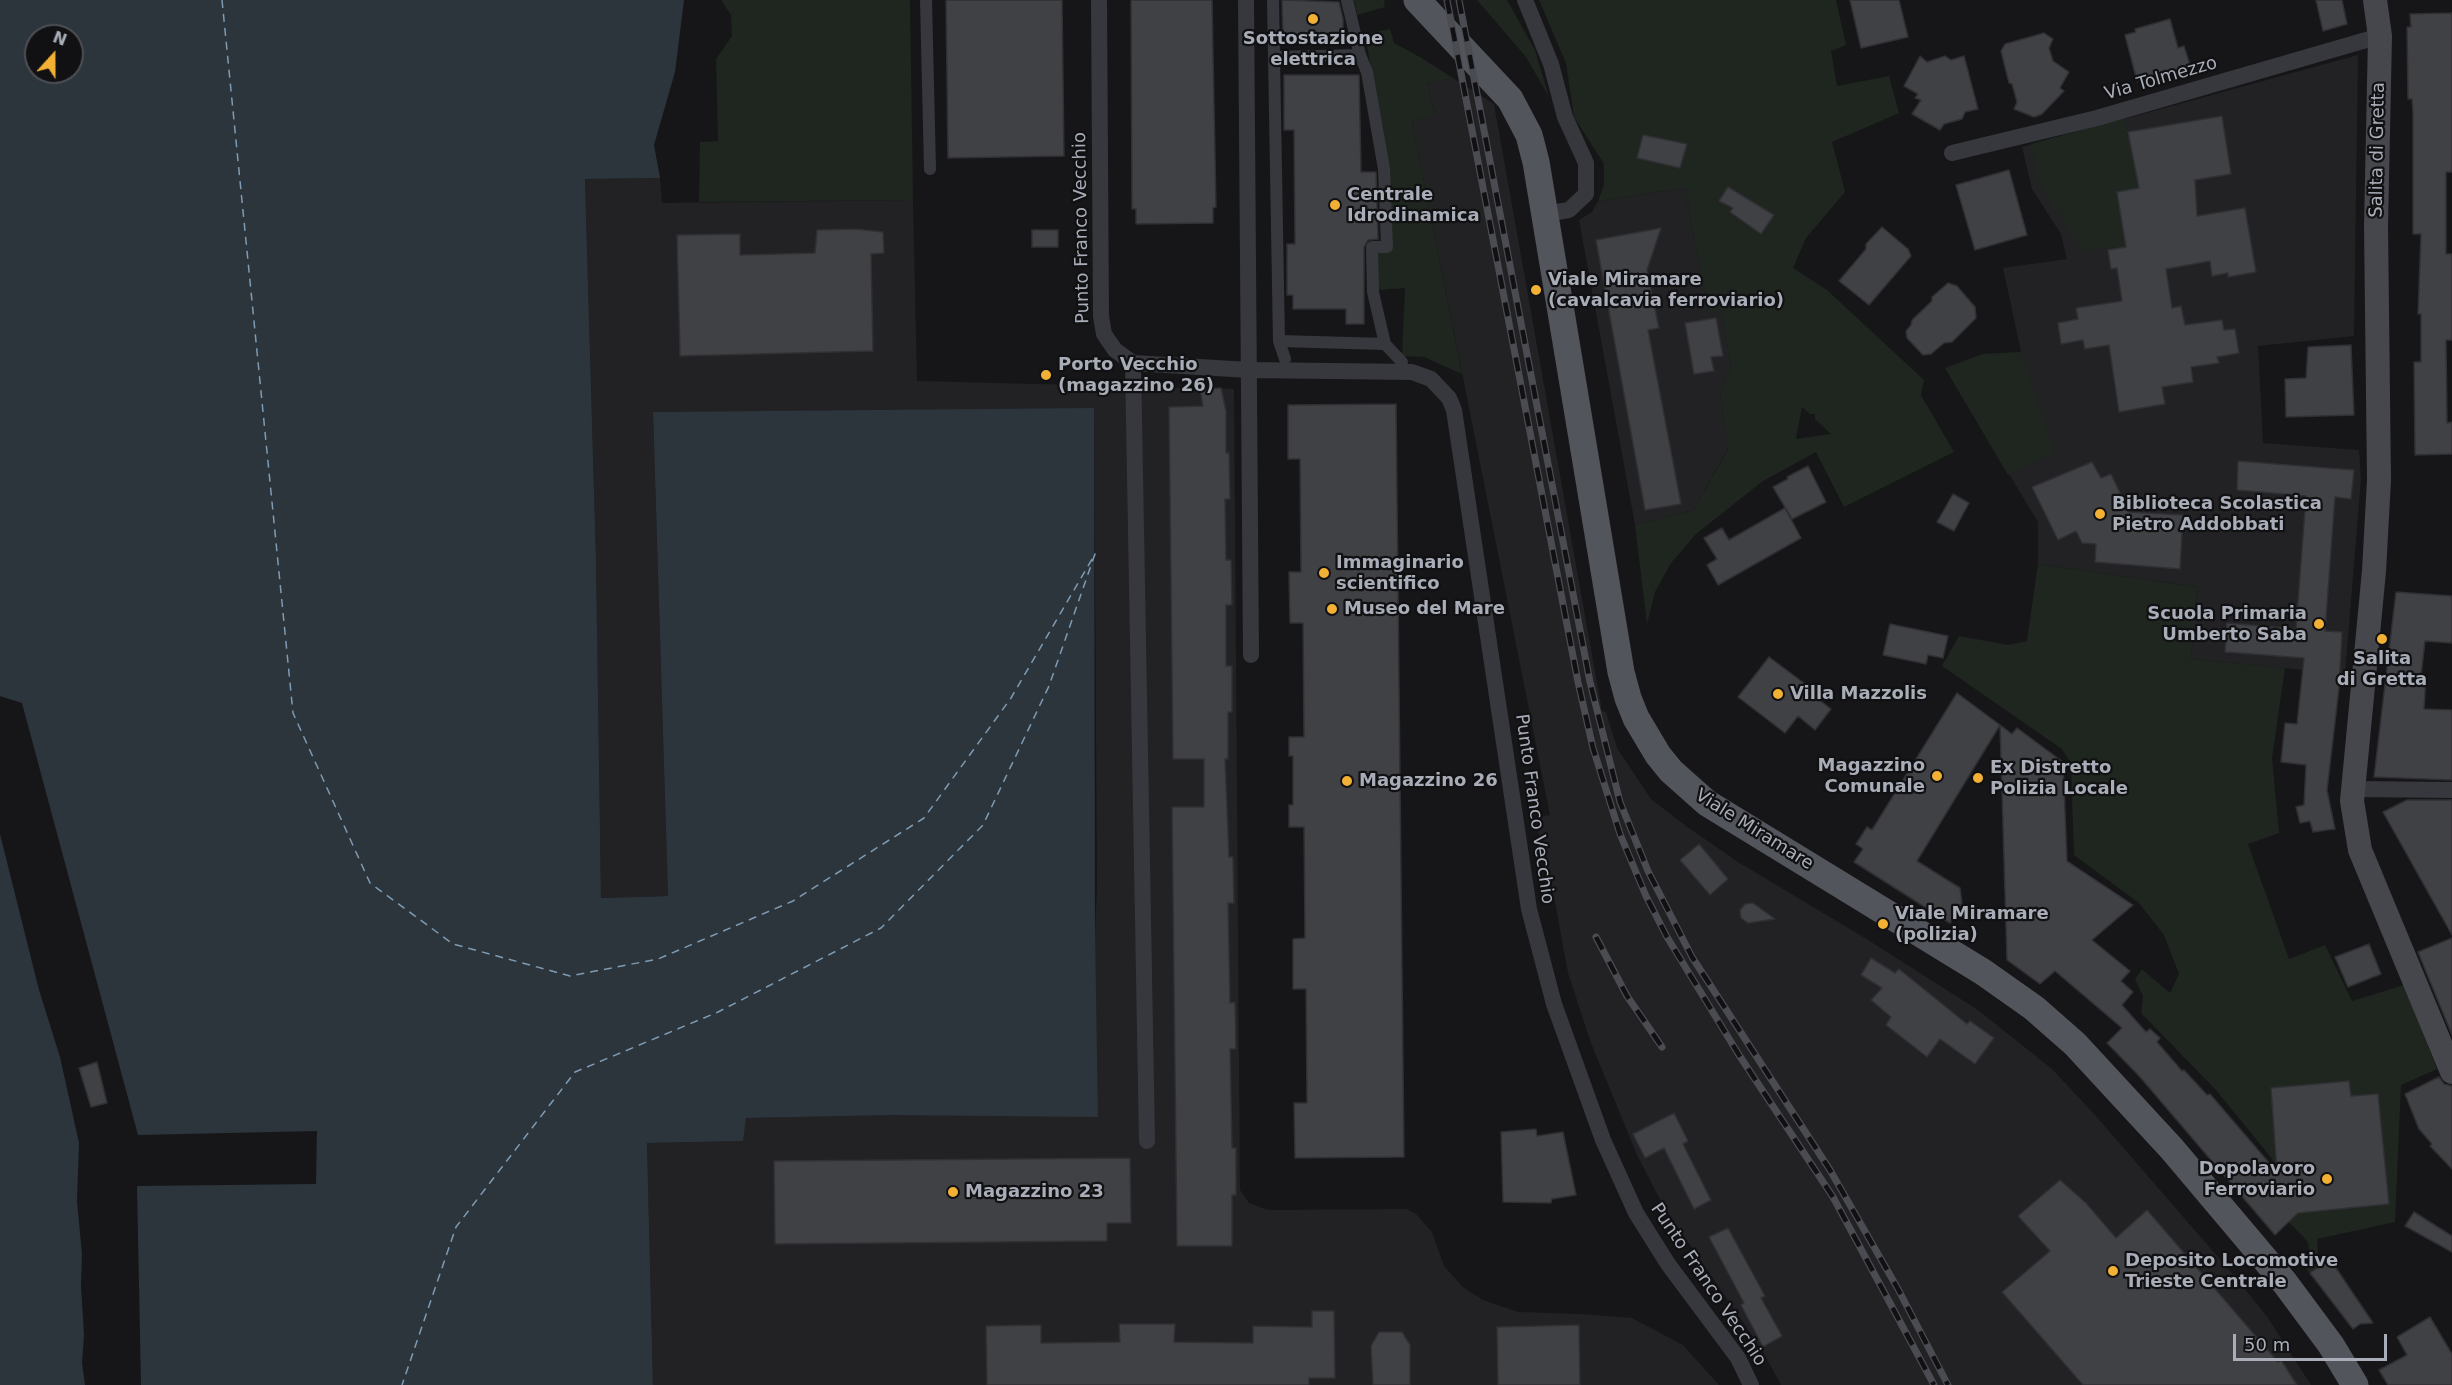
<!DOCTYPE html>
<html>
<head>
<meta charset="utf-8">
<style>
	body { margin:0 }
	#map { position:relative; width:2452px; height:1385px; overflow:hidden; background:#161618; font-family:"DejaVu Sans",sans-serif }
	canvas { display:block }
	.north { position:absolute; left:24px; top:24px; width:60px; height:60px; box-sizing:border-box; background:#111113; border:2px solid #4d4f55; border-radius:50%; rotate:21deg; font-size:16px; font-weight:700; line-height:24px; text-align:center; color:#a8adb8 }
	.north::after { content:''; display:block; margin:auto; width:21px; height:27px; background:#f2b134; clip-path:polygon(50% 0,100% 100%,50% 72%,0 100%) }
	.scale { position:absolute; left:2233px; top:1334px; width:154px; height:27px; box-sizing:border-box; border:3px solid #a8adb8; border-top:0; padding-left:8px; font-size:18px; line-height:21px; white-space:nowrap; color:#a8adb8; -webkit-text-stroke:4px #111113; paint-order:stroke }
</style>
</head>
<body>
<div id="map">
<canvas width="2452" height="1385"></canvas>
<div class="north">N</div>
<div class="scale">50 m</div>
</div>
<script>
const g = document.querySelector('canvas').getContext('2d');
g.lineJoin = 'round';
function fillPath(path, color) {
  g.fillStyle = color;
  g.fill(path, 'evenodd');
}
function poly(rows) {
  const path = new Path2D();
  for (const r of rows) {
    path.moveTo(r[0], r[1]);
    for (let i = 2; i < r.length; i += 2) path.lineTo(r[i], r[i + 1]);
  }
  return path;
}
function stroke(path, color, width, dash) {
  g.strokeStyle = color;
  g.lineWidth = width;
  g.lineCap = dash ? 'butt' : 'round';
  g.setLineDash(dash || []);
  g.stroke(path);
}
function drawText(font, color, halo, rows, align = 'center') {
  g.font = font + ' "DejaVu Sans",sans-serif';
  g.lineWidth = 4.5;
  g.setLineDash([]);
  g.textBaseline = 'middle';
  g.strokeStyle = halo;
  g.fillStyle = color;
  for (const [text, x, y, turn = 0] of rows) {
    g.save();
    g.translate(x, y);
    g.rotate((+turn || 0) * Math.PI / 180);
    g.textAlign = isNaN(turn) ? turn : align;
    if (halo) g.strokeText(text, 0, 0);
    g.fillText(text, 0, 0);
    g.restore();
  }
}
fillPath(poly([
	[2358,55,2354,336,2258,346,2263,443,2359,450,2361,479,2345,674,2191,659,2197,587,2038,564,2038,522,1945,368,1983,354,2021,352,2003,268,2067,259,2061,234,2032,189,2022,147],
	[1453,78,1494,104,1602,711,1606,712,1617,748,1651,799,1686,826,1738,862,1865,938,1978,1010,2052,1069,2095,1115,2237,1279,2268,1318,2311,1385,1781,1385,1762,1350,1664,1207,1637,1155,1591,1043,1568,973,1555,902,1535,818,1550,815,1412,121,1435,114,1427,83],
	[660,178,662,203,913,200,917,381,1234,389,1240,1190,1249,1203,1268,1210,1406,1209,1416,1214,1432,1232,1444,1266,1463,1287,1483,1300,1518,1312,1580,1314,1632,1318,1683,1345,1719,1385,653,1385,647,1143,743,1141,745,1118,896,1115,1095,933,1097,887,1094,409,653,412,668,896,601,898,596,559,585,179],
	[1685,188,1708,312,1722,309,1731,368,1720,391,1728,448,1694,510,1635,525,1579,220,1592,212,1598,201]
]), '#222225');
fillPath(poly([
	[721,0,910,0,913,200,699,202,700,142,718,141,716,59,732,36,731,15],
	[1354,0,1384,0,1385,7,1357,15],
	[1477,0,1507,0,1535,50,1549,97,1526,57],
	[1539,0,1836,0,1846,45,1831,51,1837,86,1889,76,1899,113,1832,142,1845,192,1806,238,1793,268,1827,290,1924,380,1921,395,1954,452,1844,507,1816,452,1763,481,1696,534,1671,563,1655,592,1647,624,1635,525,1694,510,1728,449,1720,391,1731,368,1722,310,1708,313,1685,188,1598,201,1604,185,1604,164,1574,117,1566,63],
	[1802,407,1810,414,1815,414,1815,419,1831,434,1796,439],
	[1390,29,1394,43,1420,57,1453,78,1427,83,1435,115,1412,121,1462,374,1424,357,1402,356,1405,288,1378,290,1376,251,1390,251,1389,173,1365,34],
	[2124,118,2139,188,2126,247,2081,250,2039,183,2031,144],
	[2021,352,2054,453,2008,475,1945,368,1983,354],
	[2038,564,2197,587,2191,659,2285,668,2272,758,2279,833,2248,844,2289,959,2325,945,2352,1001,2404,985,2437,1069,2401,1085,2395,1222,2317,1239,2319,1267,2310,1273,2302,1264,2310,1257,2308,1242,2257,1189,2273,1160,2216,1090,2141,1013,2143,996,2135,979,2142,969,2170,993,2179,974,2164,935,2139,903,2074,855,2071,764,2062,749,1942,666,1959,636,2008,645,2027,641]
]), '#1e261f');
fillPath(poly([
	[0,0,684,0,675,72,654,145,660,178,585,179,596,559,601,898,668,896,653,412,1094,408,1095,933,1098,1117,896,1115,746,1118,743,1141,647,1143,653,1385,0,1385],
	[36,36,72,36,72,72,36,72]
]), '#2c353c');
fillPath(poly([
	[0,696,22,703,138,1135,317,1131,316,1184,137,1186,141,1385,85,1385,82,1363,84,1335,81,1286,82,1254,77,1201,79,1143,60,1057,39,990,0,834]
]), '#161618');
stroke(poly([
	[222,0,293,713,370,883,453,944,570,976,658,959,793,901,924,818,1011,698,1095,554,1049,686,983,825,881,928,718,1012,575,1072,456,1227,402,1385]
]), '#7f9bb3', 1.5, [8, 6]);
const building = poly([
	[946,0,1062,0,1064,156,948,158,946,0],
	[1131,0,1212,0,1216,207,1213,208,1213,223,1136,224,1136,209,1132,209,1131,0],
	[1282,0,1339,2,1343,19,1343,37,1283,38,1282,0],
	[1850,0,1899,0,1908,37,1861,48,1850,0],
	[2316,0,2342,0,2347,24,2323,31,2316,0],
	[2452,13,2452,172,2446,172,2446,254,2452,254,2452,340,2446,340,2447,423,2452,422,2452,454,2415,455,2414,362,2421,362,2421,314,2418,314,2421,234,2413,234,2413,112,2412,99,2408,99,2407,27,2411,27,2410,14,2452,13],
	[2170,19,2178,48,2184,46,2191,68,2137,81,2125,35,2136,32,2135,29,2170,19],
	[2044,33,2053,39,2049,48,2053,61,2069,72,2060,88,2064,91,2042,114,2034,117,2014,109,2017,102,2012,84,2009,83,2001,51,2005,44,2044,33],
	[1920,56,1927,62,1945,56,1951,60,1964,56,1978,109,1965,112,1962,119,1944,124,1940,130,1912,114,1921,100,1915,98,1918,94,1904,86,1920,56],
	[1284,75,1359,75,1361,172,1376,172,1378,239,1368,240,1364,247,1364,324,1346,324,1346,309,1293,309,1293,295,1287,295,1287,244,1295,244,1294,130,1284,130,1284,75],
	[2222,116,2231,174,2195,180,2197,216,2245,208,2256,272,2228,277,2228,273,2212,276,2210,261,2166,269,2172,308,2181,306,2185,325,2222,320,2224,330,2235,329,2239,353,2217,357,2219,363,2191,367,2193,382,2162,387,2165,404,2119,412,2109,345,2085,349,2083,340,2061,344,2058,323,2078,319,2076,308,2122,301,2117,268,2111,269,2108,250,2126,247,2117,192,2139,188,2128,132,2222,116],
	[1643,135,1687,144,1680,168,1637,158,1643,135],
	[2009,170,2027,235,1975,250,1956,185,2009,170],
	[1728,187,1774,215,1761,234,1730,212,1733,208,1719,201,1728,187],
	[1882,227,1908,249,1911,256,1869,305,1839,281,1866,249,1866,244,1882,227],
	[1661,228,1647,270,1659,328,1648,330,1681,504,1645,510,1596,240,1661,228],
	[855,229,883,232,884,253,871,254,873,351,680,356,677,235,740,234,740,255,815,253,817,230,855,229],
	[1032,230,1058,230,1058,247,1032,247,1032,230],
	[1948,283,1957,286,1975,307,1976,318,1952,342,1944,343,1931,354,1923,355,1907,338,1906,331,1911,325,1912,320,1932,301,1932,297,1948,283],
	[1716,318,1723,356,1711,357,1714,371,1694,374,1685,323,1716,318],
	[2351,345,2354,415,2286,417,2285,379,2306,378,2308,347,2351,345],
	[1221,388,1226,411,1226,453,1229,453,1230,499,1225,499,1226,560,1231,560,1232,605,1226,605,1226,666,1232,666,1232,712,1228,712,1228,759,1225,759,1229,857,1233,857,1234,903,1228,903,1230,1003,1235,1002,1236,1049,1230,1049,1232,1148,1236,1148,1236,1195,1232,1195,1232,1246,1177,1246,1172,807,1204,807,1204,759,1173,759,1169,407,1203,406,1200,389,1221,388],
	[1396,404,1404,1157,1295,1158,1294,1103,1307,1103,1306,989,1293,989,1293,939,1305,938,1304,827,1289,827,1289,805,1293,805,1293,756,1289,756,1289,737,1304,737,1303,623,1290,623,1289,572,1301,572,1300,459,1288,459,1288,405,1396,404],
	[2238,461,2354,470,2351,499,2335,497,2325,631,2342,632,2339,688,2327,790,2335,829,2313,832,2310,821,2300,823,2296,807,2304,805,2306,765,2281,762,2285,723,2297,724,2304,658,2225,652,2227,623,2296,629,2306,496,2237,490,2238,461],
	[2092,462,2101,478,2111,474,2123,499,2130,500,2129,512,2183,515,2180,569,2095,562,2096,544,2082,543,2076,531,2058,540,2032,487,2092,462],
	[1808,466,1826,502,1792,519,1773,487,1788,479,1787,477,1808,466],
	[1953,494,1969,503,1954,531,1937,522,1953,494],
	[1785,508,1801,538,1718,585,1707,565,1717,559,1704,538,1722,528,1729,540,1785,508],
	[2396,592,2452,596,2452,643,2425,641,2421,676,2426,677,2424,709,2452,710,2452,780,2374,777,2396,592],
	[1890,624,1948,636,1943,658,1928,655,1926,664,1883,655,1890,624],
	[1769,657,1816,692,1813,695,1831,709,1815,730,1798,716,1785,733,1738,697,1769,657],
	[1957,693,2000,725,1917,861,1960,888,1962,903,1950,923,1854,862,1863,849,1856,844,1867,827,1872,830,1957,693],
	[2000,725,2012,734,2017,728,2063,762,2067,861,2133,905,2092,940,2130,971,2121,981,2133,992,2122,1005,2146,1032,2150,1029,2160,1038,2157,1042,2182,1071,2184,1070,2207,1095,2210,1094,2277,1172,2271,1088,2349,1081,2351,1096,2378,1094,2389,1204,2298,1213,2275,1235,2140,1077,2107,1043,2122,1028,2055,971,2040,984,2007,960,2000,725],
	[2407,800,2452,800,2452,935,2383,812,2407,800],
	[1699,844,1728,879,1710,895,1680,860,1699,844],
	[1753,903,1775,919,1748,923,1741,918,1740,910,1745,904,1753,903],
	[2452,938,2452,1035,2418,952,2452,938],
	[2369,944,2381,974,2348,987,2335,957,2369,944],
	[1871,958,1895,973,1899,969,1967,1024,1970,1021,1994,1038,1975,1064,1940,1039,1927,1057,1886,1025,1891,1017,1871,1000,1882,988,1861,975,1871,958],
	[97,1062,107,1103,91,1107,79,1068,97,1062],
	[2439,1077,2444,1084,2452,1086,2452,1169,2430,1146,2432,1144,2419,1129,2405,1094,2439,1077],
	[1674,1113,1688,1141,1683,1144,1711,1200,1694,1209,1664,1148,1645,1158,1633,1134,1674,1113],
	[1536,1129,1537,1136,1563,1132,1576,1195,1552,1199,1551,1203,1503,1202,1501,1132,1536,1129],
	[1130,1158,1131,1223,1107,1223,1107,1241,775,1244,774,1161,1130,1158],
	[2060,1180,2086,1203,2116,1238,2147,1210,2278,1362,2281,1360,2297,1385,2083,1385,2002,1292,2050,1251,2018,1216,2060,1180],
	[2414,1212,2452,1236,2452,1252,2405,1226,2414,1212],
	[1728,1228,1765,1296,1761,1298,1782,1336,1763,1347,1741,1305,1744,1303,1709,1237,1728,1228],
	[2330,1259,2373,1323,2360,1324,2353,1329,2310,1273,2330,1259],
	[1312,1311,1334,1311,1335,1378,1309,1378,1309,1385,987,1385,986,1326,1041,1325,1041,1343,1120,1342,1119,1324,1175,1324,1174,1342,1253,1343,1253,1326,1312,1327,1312,1311],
	[2430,1317,2452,1354,2452,1385,2388,1385,2379,1370,2407,1355,2397,1337,2430,1317],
	[1579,1325,1580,1385,1498,1385,1497,1327,1579,1325],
	[1379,1332,1402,1332,1410,1345,1410,1385,1373,1385,1371,1346,1379,1332]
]);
fillPath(building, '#404145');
stroke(building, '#303034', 1.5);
stroke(poly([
	[926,0,930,169],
	[1273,0,1279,341,1285,359],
	[1347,0,1360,55,1367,72,1384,169,1387,247,1372,247,1373,292,1385,344],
	[1274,57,1360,55],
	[1279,341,1385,344,1402,362]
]), '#37383d', 12);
stroke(poly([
	[1099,0,1101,316,1104,334,1115,350,1133,363,1249,370,1412,372,1431,379,1449,398,1454,410,1529,909,1554,1004,1603,1140,1636,1213,1668,1264,1738,1358,1751,1385],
	[1246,0,1251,655],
	[1525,0,1551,64,1565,117,1586,163,1586,194,1569,210,1545,214],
	[1952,153,2097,118,2380,36],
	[1133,363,1147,1141],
	[2352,789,2452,790]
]), '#37383d', 16);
stroke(poly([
	[2375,0,2380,36,2376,226,2379,480,2374,571,2352,801,2360,850,2452,1072]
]), '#45474d', 24);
stroke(poly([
	[1417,0,1510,99,1529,135,1536,162,1621,672,1628,698,1636,718,1658,755,1671,771,1707,803,1983,972,2034,1008,2075,1044,2172,1149,2285,1283,2331,1345,2355,1385]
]), '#53555c', 27);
const rail = poly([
	[1447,0,1578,682,1593,748,1620,834,1646,896,1667,937,1739,1055,1833,1197,1934,1385],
	[1459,0,1590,682,1620,802,1648,871,1692,957,1830,1170,1898,1289,1948,1385],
	[1596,937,1627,996,1662,1047]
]);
stroke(rail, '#4a4c52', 7);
stroke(rail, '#111113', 4.5, [14]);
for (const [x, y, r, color] of [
	[1313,19,6,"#f2b134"],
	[1335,205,6,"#f2b134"],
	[1536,290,6,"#f2b134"],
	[1046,375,6,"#f2b134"],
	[2100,514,6,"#f2b134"],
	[1324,573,6,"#f2b134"],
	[1332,609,6,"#f2b134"],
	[2319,624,6,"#f2b134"],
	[2382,639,6,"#f2b134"],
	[1778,694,6,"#f2b134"],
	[1937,776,6,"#f2b134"],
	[1978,778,6,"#f2b134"],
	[1347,781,6,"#f2b134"],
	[1883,924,6,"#f2b134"],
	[2327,1179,6,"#f2b134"],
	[953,1192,6,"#f2b134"],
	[2113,1271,6,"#f2b134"]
]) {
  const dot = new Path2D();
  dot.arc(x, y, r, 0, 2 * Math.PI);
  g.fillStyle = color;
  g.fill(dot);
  stroke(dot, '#111113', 2);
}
drawText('bold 18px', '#a8adb8', '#111113', [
	["Sottostazione",1313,39,"center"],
	["elettrica",1313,60,"center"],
	["Centrale",1347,195],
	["Idrodinamica",1347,216],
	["Viale Miramare",1548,280],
	["(cavalcavia ferroviario)",1548,301],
	["Porto Vecchio",1058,365],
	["(magazzino 26)",1058,386],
	["Biblioteca Scolastica",2112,504],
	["Pietro Addobbati",2112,525],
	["Immaginario",1336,563],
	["scientifico",1336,584],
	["Museo del Mare",1344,609],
	["Scuola Primaria",2307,614,"right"],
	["Umberto Saba",2307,635,"right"],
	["Salita",2382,659,"center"],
	["di Gretta",2382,680,"center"],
	["Villa Mazzolis",1790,694],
	["Magazzino",1925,766,"right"],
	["Comunale",1925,787,"right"],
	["Ex Distretto",1990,768],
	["Polizia Locale",1990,789],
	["Magazzino 26",1359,781],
	["Viale Miramare",1895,914],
	["(polizia)",1895,935],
	["Dopolavoro",2315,1169,"right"],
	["Ferroviario",2315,1190,"right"],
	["Magazzino 23",965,1192],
	["Deposito Locomotive",2125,1261],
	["Trieste Centrale",2125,1282]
], 'left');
drawText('18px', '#a8adb8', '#111113', [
	["Via Tolmezzo",2161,79,-16],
	["Salita di Gretta",2378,150,-89],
	["Punto Franco Vecchio",1082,228,-91],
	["Punto Franco Vecchio",1534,809,82],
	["Viale Miramare",1754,830,32],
	["Punto Franco Vecchio",1708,1285,56]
]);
</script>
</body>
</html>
